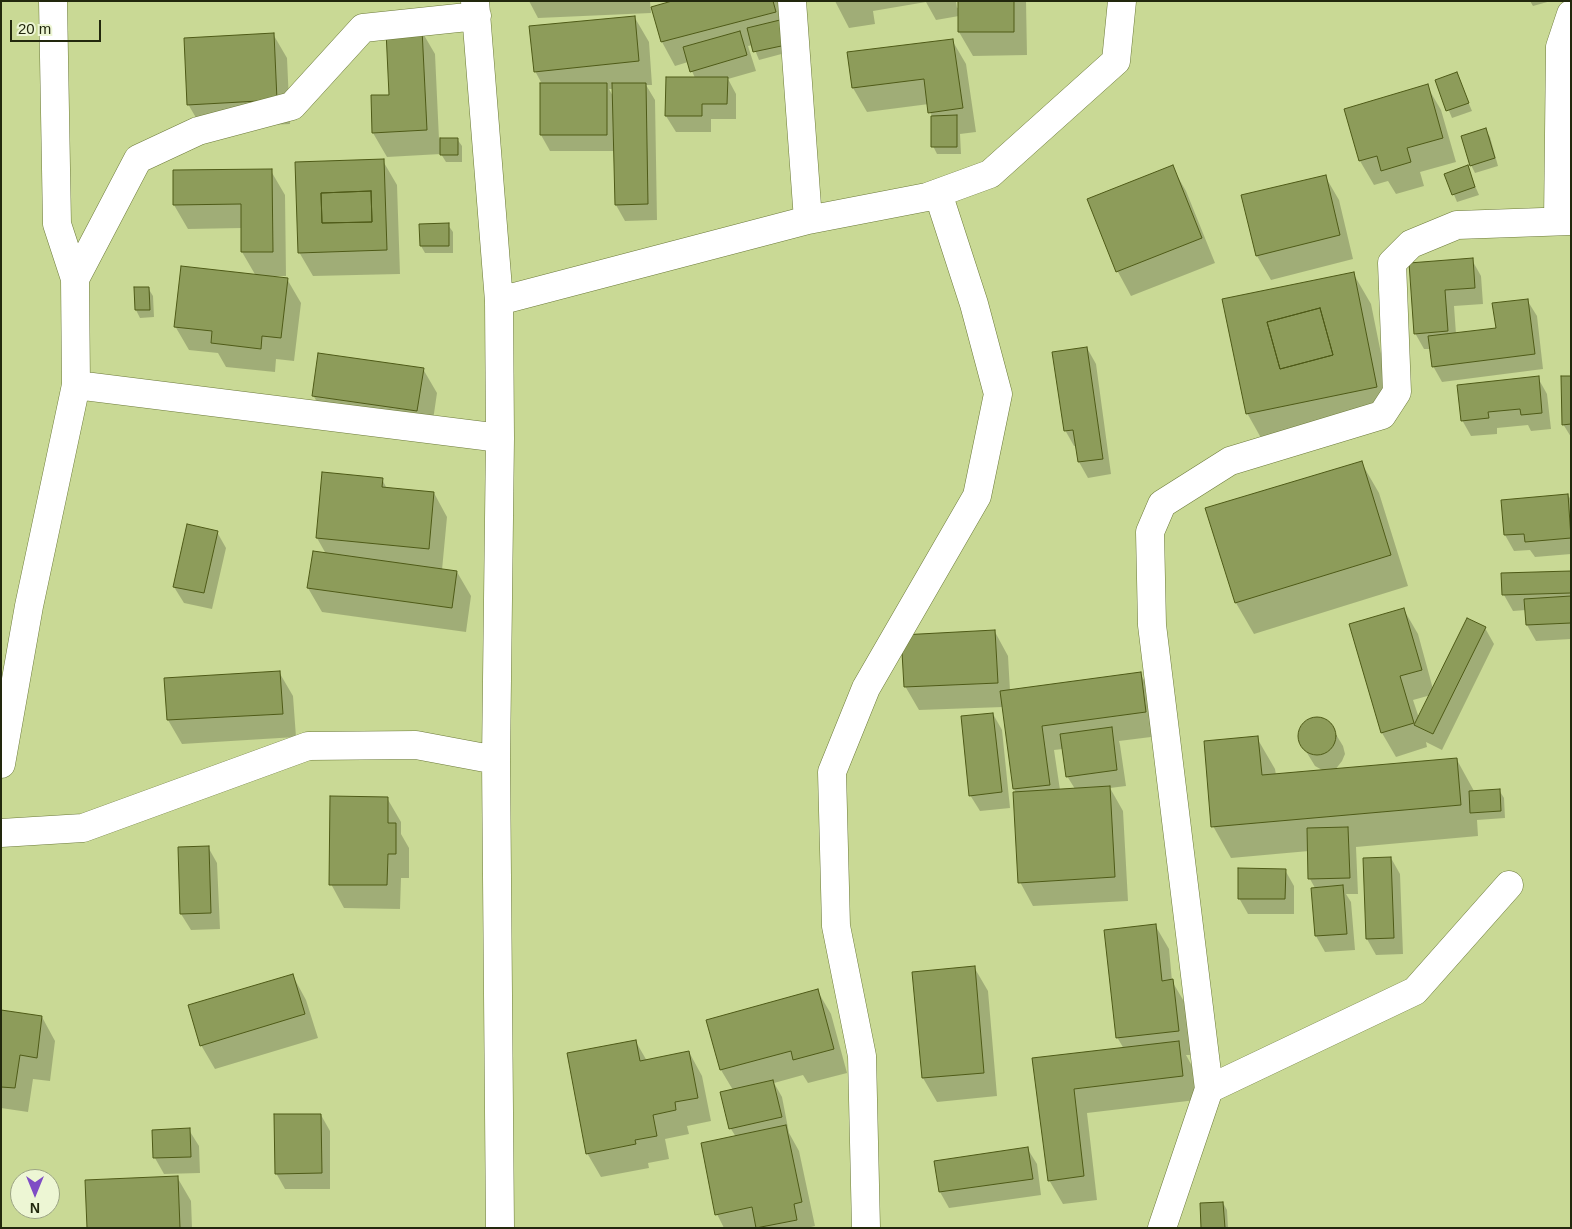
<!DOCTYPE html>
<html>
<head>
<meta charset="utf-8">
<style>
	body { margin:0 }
	#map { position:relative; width:1572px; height:1229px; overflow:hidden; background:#c9d995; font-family:Helvetica,sans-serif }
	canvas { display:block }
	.frame { position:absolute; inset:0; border:2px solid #22280d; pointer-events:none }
	.north { position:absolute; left:10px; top:1169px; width:50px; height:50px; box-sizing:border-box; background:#edf6d4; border:1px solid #9ca484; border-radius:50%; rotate:180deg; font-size:14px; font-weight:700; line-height:20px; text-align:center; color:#22280d }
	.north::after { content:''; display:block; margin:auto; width:18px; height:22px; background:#7f4dc5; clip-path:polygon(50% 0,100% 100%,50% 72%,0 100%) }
	.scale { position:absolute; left:10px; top:20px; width:91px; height:22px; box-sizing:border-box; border:2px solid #22280d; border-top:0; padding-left:6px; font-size:15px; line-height:18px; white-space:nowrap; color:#22280d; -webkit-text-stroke:4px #edf6d4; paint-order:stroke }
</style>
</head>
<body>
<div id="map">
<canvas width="1572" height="1229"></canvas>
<div class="frame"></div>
<div class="north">N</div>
<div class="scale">20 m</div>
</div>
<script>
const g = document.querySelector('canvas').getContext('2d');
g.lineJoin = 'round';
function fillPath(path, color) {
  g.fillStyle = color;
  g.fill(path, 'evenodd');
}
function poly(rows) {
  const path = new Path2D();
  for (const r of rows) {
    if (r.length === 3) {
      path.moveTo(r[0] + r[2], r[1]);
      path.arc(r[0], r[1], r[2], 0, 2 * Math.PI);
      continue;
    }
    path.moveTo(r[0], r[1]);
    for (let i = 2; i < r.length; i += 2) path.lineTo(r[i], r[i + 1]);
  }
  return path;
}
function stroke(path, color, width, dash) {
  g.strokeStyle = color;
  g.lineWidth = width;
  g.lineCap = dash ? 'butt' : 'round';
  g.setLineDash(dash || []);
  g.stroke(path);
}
fillPath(poly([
	[529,1,650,1,651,13,538,18],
	[677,1,780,1,789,52,759,60,753,45,748,46,756,71,728,79,736,94,736,119,711,119,711,132,676,132,666,116,695,78,688,62,675,66,662,42],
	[835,1,956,1,957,8,959,7,959,1,1026,1,1027,55,973,56,959,32,959,16,936,20,926,2,873,11,875,24,849,28],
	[1530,1,1551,1,1533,6],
	[635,18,649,42,652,85,646,85,655,100,657,220,625,221,616,205,615,151,550,151,541,135,542,84,535,71],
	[609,89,614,89,614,98],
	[421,30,435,54,439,139,457,139,462,146,462,162,446,162,441,154,387,157,373,133],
	[273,34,287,58,290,124,202,128,188,104],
	[952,40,966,64,976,132,960,134,961,154,937,154,933,146,933,118,930,112,929,104,867,112,853,88,848,53],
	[1456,73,1472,111,1452,118,1436,80],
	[1427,86,1441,110,1456,162,1420,172,1424,186,1396,194,1388,181,1374,185,1360,161,1345,109],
	[1485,129,1490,137,1498,166,1475,173,1471,165],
	[383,161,397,185,400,274,313,276,299,252],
	[1172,167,1186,191,1215,263,1131,296,1118,272,1089,200],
	[1467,167,1479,195,1457,202,1446,175],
	[271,171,285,195,286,276,272,276,272,278,287,279,301,303,294,361,276,359,275,372,226,367,218,353,189,350,175,326,256,276,242,252,242,228,188,229,174,205],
	[1325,176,1339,200,1353,259,1271,280,1257,256],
	[448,225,453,232,453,253,425,253,421,246],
	[1472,260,1481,276,1483,304,1454,306,1456,334,1497,329,1527,300,1537,316,1543,369,1442,382,1433,366,1431,349,1424,349,1415,333,1410,264],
	[1353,273,1371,304,1394,418,1265,445,1247,413],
	[135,288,148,288,153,296,154,317,140,318,136,310],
	[1087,348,1096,364,1111,474,1088,478,1079,462,1076,446,1074,446,1065,430],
	[423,369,437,393,431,434,327,419,313,395],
	[1571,377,1571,437,1563,424],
	[1538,378,1547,394,1551,429,1531,431,1528,425,1497,428,1497,434,1471,436,1462,420],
	[1361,462,1379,493,1408,586,1254,634,1236,603],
	[382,479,387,489,434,493,447,517,442,570,457,572,471,596,466,632,322,612,308,588,326,554,317,538],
	[1568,495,1571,500,1571,554,1535,557,1530,550,1514,551,1505,535],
	[217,532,226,548,212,609,184,603,174,587],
	[1571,572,1571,639,1536,641,1527,625,1526,610,1513,611,1504,595],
	[1404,610,1418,634,1433,689,1485,628,1494,644,1442,750,1426,742,1427,747,1396,757,1382,733,1350,625],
	[1431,695,1419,718,1413,700],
	[995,632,1008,656,1010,691,1140,673,1154,697,1159,736,1119,741,1120,745,1126,786,1110,788,1123,811,1128,901,1033,906,1020,882,1016,793,1014,789,1003,707,919,710,905,686],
	[1063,749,1067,776,1075,789,1060,790,1054,750],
	[279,672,293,696,296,737,182,744,168,720],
	[993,714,1002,730,1010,808,980,811,970,795],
	[1314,718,1322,719,1329,723,1343,746,1345,754,1342,761,1335,770,1457,760,1474,791,1499,790,1504,798,1505,818,1477,820,1478,836,1356,847,1358,894,1346,894,1351,902,1355,950,1325,952,1316,936,1315,888,1310,879,1309,851,1231,858,1213,826,1257,738,1275,769,1276,775,1324,771,1315,766,1301,743,1299,735,1302,727,1307,721],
	[387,798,401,822,401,834,409,848,409,878,401,878,400,909,344,908,331,884],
	[208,847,217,863,220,929,191,930,181,914,179,848],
	[1391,858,1400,874,1403,954,1376,955,1367,939],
	[1285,870,1294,886,1294,914,1248,914,1239,898],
	[1155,925,1169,949,1172,981,1186,1005,1192,1055,1186,1055,1192,1066,1196,1100,1087,1113,1097,1200,1063,1204,1049,1180,1034,1060,1124,1049,1117,1037],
	[974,967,988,991,997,1096,937,1102,923,1078],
	[293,976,306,1000,318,1038,215,1069,201,1045],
	[817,990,831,1014,847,1073,808,1083,803,1075,774,1083,782,1097,789,1133,799,1151,815,1226,807,1228,724,1228,717,1214,736,1137,731,1129,733,1090,721,1070],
	[1,1012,42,1017,55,1041,50,1081,33,1079,28,1112,1,1108],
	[636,1042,647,1061,689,1052,702,1076,711,1121,687,1126,689,1134,665,1139,669,1159,648,1163,649,1168,601,1177,587,1153],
	[321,1115,330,1131,330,1189,285,1189,276,1173],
	[189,1130,199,1146,200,1173,164,1174,155,1158,154,1131],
	[1027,1148,1037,1164,1041,1195,949,1208,940,1192,935,1162],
	[177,1177,191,1201,192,1228,88,1228],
	[1223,1203,1227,1210,1228,1228,1202,1228]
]), '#0003');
const building = poly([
	[672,1,773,1,776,12,661,42,651,7,672,1],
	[958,1,1014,1,1014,32,958,32,958,1],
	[635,16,639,61,534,72,529,26,635,16],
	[780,20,786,45,753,52,747,28,780,20],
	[422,29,427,130,372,133,371,95,389,95,386,31,422,29],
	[740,31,747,55,690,72,683,47,740,31],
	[274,33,277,100,187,105,184,38,274,33],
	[953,39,963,108,928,113,924,79,852,88,847,52,953,39],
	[1457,72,1469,103,1446,111,1435,80,1457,72],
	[666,77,728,77,727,104,702,104,702,116,665,116,666,77],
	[540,83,607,83,607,135,540,135,540,83],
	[612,83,646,83,648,204,615,205,612,83],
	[1428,84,1443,138,1407,148,1411,162,1381,171,1377,156,1359,161,1344,109,1428,84],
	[957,115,957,147,931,147,931,116,957,115],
	[1486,128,1495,158,1470,166,1461,136,1486,128],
	[440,138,458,138,458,155,440,155,440,138],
	[384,159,387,250,298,253,295,162,384,159],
	[371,191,372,222,322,223,321,193,371,191],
	[1173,165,1202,238,1116,272,1087,199,1173,165],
	[1468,165,1475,187,1452,195,1444,174,1468,165],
	[272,169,273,252,241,252,241,204,173,205,173,170,272,169],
	[1326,175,1340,235,1256,256,1241,195,1326,175],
	[371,191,372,222,322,223,321,193,371,191],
	[449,223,449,246,420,246,419,224,449,223],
	[1473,258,1475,288,1445,290,1448,331,1414,334,1409,263,1473,258],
	[181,266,288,278,281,338,262,336,261,349,211,343,212,331,174,327,181,266],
	[1354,272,1377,387,1246,414,1222,299,1354,272],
	[1320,308,1333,355,1280,369,1267,322,1320,308],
	[134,287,149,287,150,310,135,310,134,287],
	[1528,299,1535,354,1432,367,1428,336,1496,328,1492,303,1528,299],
	[1320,308,1333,355,1280,369,1267,322,1320,308],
	[1087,347,1103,459,1078,462,1073,430,1064,431,1052,352,1087,347],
	[318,353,424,368,417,411,312,396,318,353],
	[1539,376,1542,413,1521,415,1520,409,1488,412,1489,418,1461,421,1457,385,1539,376],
	[1561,376,1571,376,1571,424,1562,425,1561,376],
	[1362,461,1391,555,1235,603,1205,508,1362,461],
	[322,472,383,478,382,487,434,492,429,549,316,538,322,472],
	[1568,494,1571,538,1525,542,1524,534,1504,535,1501,500,1568,494],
	[187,524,218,531,204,593,173,587,187,524],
	[313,551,457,571,452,608,307,588,313,551],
	[1571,571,1571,593,1502,595,1501,573,1571,571],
	[1571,596,1571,623,1526,625,1524,599,1571,596],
	[1404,608,1422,670,1400,676,1414,723,1381,733,1349,624,1404,608],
	[1467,618,1486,627,1433,734,1414,725,1467,618],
	[995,630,998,683,904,687,901,635,995,630],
	[280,671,283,714,167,720,164,678,280,671],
	[1141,672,1146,712,1042,726,1050,785,1013,789,1000,691,1141,672],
	[993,713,1002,792,969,796,961,716,993,713],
	[1317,736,19],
	[1112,727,1117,770,1066,777,1060,734,1112,727],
	[1258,736,1262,775,1457,758,1461,805,1211,827,1204,741,1258,736],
	[1110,786,1115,877,1018,883,1013,792,1110,786],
	[1500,789,1501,811,1470,813,1469,791,1500,789],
	[330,796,388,797,388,823,396,823,396,854,388,854,387,885,329,885,330,796],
	[1348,827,1350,878,1308,879,1307,828,1348,827],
	[209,846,211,913,180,914,178,847,209,846],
	[1391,857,1394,938,1366,939,1363,858,1391,857],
	[1238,868,1286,869,1285,899,1238,899,1238,868],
	[1343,885,1347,934,1315,936,1311,888,1343,885],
	[1156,924,1162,981,1173,979,1179,1031,1116,1038,1104,930,1156,924],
	[975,966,984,1073,922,1078,912,972,975,966],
	[293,974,305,1014,200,1046,188,1005,293,974],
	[818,989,834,1049,793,1060,791,1051,720,1070,706,1020,818,989],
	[1,1010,42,1016,37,1058,20,1055,15,1088,1,1087,1,1010],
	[636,1040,640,1061,689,1051,698,1098,675,1102,676,1110,653,1115,657,1136,635,1140,636,1144,586,1154,567,1053,636,1040],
	[1179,1041,1183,1076,1074,1089,1084,1176,1048,1181,1032,1058,1179,1041],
	[773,1080,782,1117,729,1129,720,1092,773,1080],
	[274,1114,321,1114,322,1173,275,1174,274,1114],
	[786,1125,802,1202,794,1204,797,1220,756,1228,752,1207,715,1215,701,1143,786,1125],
	[190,1128,191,1157,153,1158,152,1130,190,1128],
	[1028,1147,1033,1179,939,1192,934,1161,1028,1147],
	[178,1176,180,1228,87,1228,85,1180,178,1176],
	[1223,1202,1225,1228,1201,1228,1200,1203,1223,1202]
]);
fillPath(building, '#8d9c5a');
stroke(building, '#4e5a17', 1);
const street = poly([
	[53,1,57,224,75,279],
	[475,1,499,301,500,438,496,760,500,1228],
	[792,1,808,220],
	[1558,221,1560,47,1571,14],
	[499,301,808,220,927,197,990,174,1116,61,1122,1],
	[76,385,500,438],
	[1,764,29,606,76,385,75,279,138,159,198,131,292,106,363,28,477,16],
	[1,833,83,828,308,746,416,745,496,760],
	[1209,1089,1415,991,1509,885],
	[866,1228,862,1056,836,926,832,772,866,688,977,496,998,394,974,304,938,193],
	[1162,1228,1209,1089,1152,625,1150,532,1162,504,1230,461,1382,415,1397,392,1392,263,1411,244,1457,225,1571,221]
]);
stroke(street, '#6c7a39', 29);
stroke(street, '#fff', 28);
</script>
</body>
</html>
